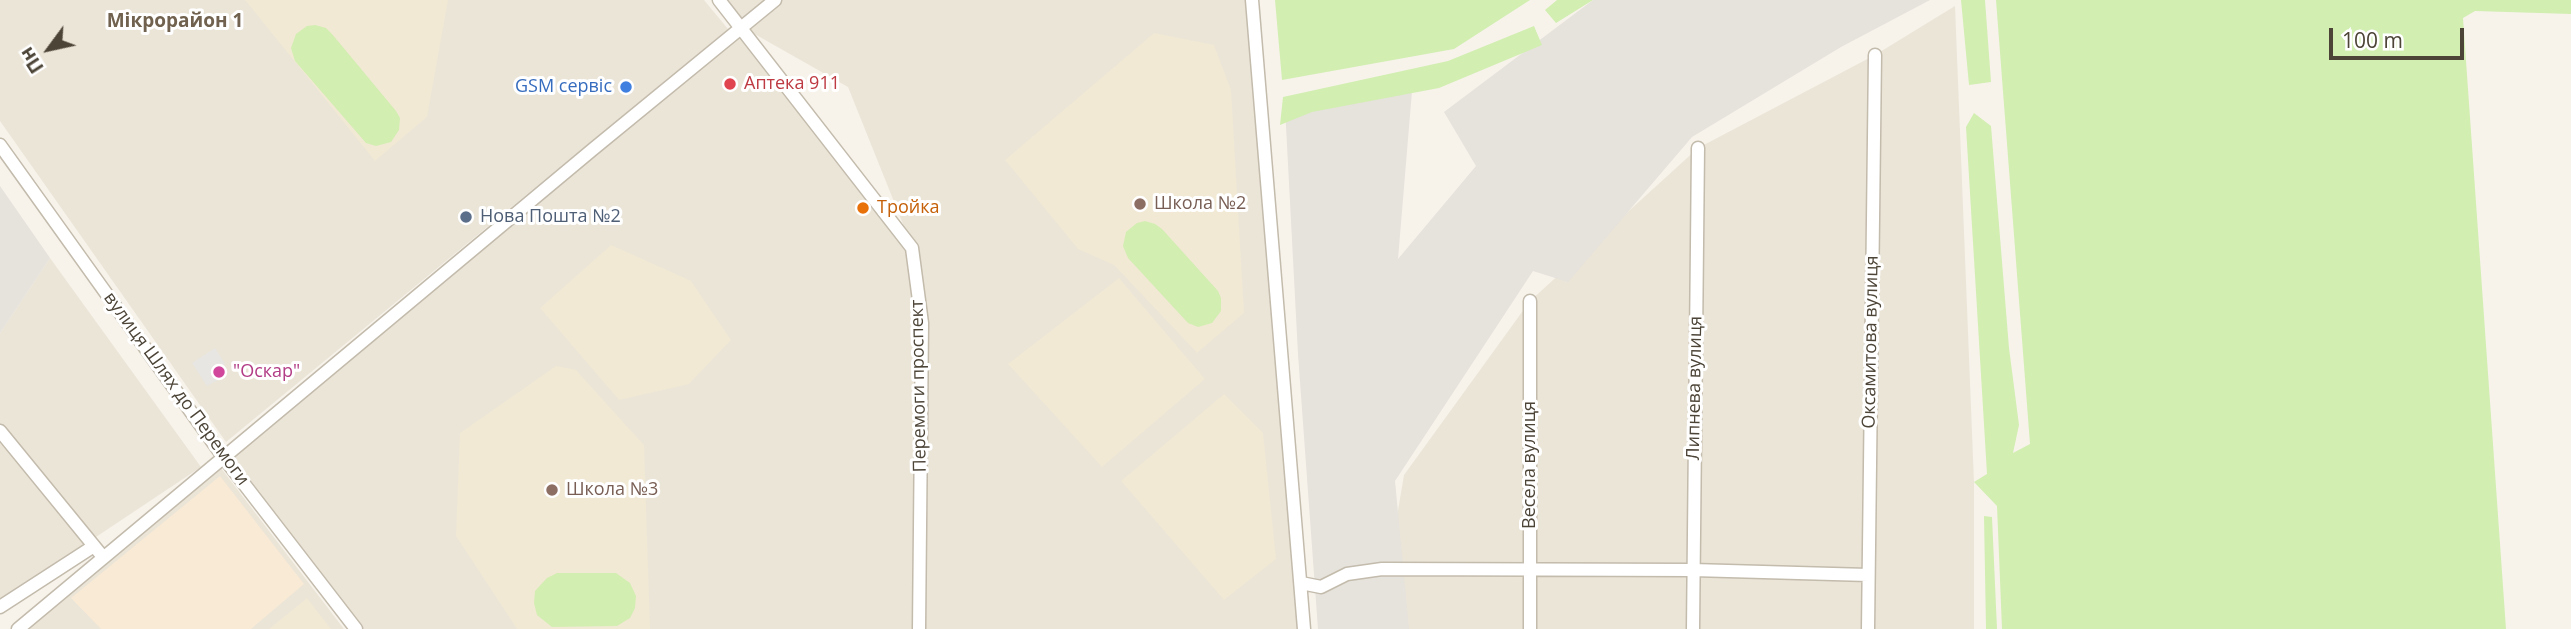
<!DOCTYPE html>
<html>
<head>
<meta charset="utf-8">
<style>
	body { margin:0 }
	#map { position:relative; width:2571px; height:629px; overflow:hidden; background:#f7f3eb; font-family:"Open Sans",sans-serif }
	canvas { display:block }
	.north { position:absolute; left:14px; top:14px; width:70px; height:70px; -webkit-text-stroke:5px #fff; paint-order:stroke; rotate:237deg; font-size:19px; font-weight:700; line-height:28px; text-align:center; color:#4c4437 }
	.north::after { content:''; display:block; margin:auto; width:24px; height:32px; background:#4c4437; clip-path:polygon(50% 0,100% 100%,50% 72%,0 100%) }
	.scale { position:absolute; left:2329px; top:28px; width:135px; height:32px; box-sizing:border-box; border:4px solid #4c4437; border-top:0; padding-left:9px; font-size:21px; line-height:24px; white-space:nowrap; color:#4c4437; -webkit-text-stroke:5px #fff; paint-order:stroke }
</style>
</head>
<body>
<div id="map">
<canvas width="2571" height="629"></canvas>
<div class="north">Пн</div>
<div class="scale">100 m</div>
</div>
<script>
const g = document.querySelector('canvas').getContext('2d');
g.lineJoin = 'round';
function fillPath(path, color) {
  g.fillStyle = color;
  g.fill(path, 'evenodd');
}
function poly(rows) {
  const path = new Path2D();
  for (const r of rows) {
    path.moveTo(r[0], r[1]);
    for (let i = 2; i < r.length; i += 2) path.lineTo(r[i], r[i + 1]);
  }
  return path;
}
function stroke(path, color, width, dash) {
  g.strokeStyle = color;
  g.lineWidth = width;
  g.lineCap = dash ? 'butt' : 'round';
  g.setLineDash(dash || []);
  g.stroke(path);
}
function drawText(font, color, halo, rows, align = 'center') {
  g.font = font + ' "Open Sans",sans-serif';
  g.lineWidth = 6;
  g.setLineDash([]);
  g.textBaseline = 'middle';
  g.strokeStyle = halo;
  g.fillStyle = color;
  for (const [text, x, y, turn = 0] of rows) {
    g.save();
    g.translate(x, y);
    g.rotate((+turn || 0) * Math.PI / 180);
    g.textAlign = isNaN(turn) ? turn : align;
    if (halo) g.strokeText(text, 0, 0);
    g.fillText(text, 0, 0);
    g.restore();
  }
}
fillPath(poly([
	[0,0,704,0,728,29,226,442,0,121],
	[720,0,1257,0,1311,629,356,629,224,458,741,27],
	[744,28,848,87,911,244],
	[1955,6,1974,482,1974,629,1391,629,1388,569,1404,475,1530,301,1698,148,1875,55],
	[50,258,201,467,0,601,0,333],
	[221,468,344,629,25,629]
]), '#ebe5d8');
fillPath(poly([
	[220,476,304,584,251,629,101,629,71,598]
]), '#f9ead5');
fillPath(poly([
	[1593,0,1930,0,1841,47,1692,137,1568,282,1533,271,1395,481,1409,629,1318,629,1298,354,1285,107,1412,91,1398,259,1476,166,1444,112],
	[0,186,50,258,0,333]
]), '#e6e2dc');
fillPath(poly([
	[245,0,448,0,427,117,375,161],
	[1154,33,1214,45,1231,90,1244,313,1197,353,1114,265,1078,249,1005,160],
	[611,245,691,281,731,340,689,384,619,400,540,308],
	[1119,278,1205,379,1102,467,1008,364],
	[556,366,576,370,644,445,650,629,517,629,456,536,460,433],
	[1224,394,1263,433,1276,559,1224,600,1121,481],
	[307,598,331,629,269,629]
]), '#f1e9d4');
fillPath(poly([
	[1275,0,1530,0,1454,49,1282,80],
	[1557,0,1593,0,1556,23,1545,10],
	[1961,0,1985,0,1991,82,1969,85],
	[1996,0,2571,0,2571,14,2475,11,2463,18,2506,629,2002,629,1997,506,1974,482,1987,474,1966,127,1974,113,1991,126,2009,348,2019,425,2013,453,2030,444],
	[315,25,326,28,332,34,396,111,400,118,399,130,391,142,376,146,366,143,295,61,291,48,296,34,307,26],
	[1534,26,1542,45,1439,88,1312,112,1280,125,1283,97,1448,61],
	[1145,221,1155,224,1162,229,1218,291,1221,298,1221,311,1212,323,1198,327,1188,323,1128,258,1123,246,1126,232,1137,223],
	[1984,516,1992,517,1997,629,1986,629],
	[557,573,616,573,630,583,636,596,635,608,630,618,617,626,552,627,537,615,534,603,535,591,547,578]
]), '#d2eeb1');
fillPath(poly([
	[215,348,225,364,213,372,218,380,207,386,192,363]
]), '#e8e6e2');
const minor = poly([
	[719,0,912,248,922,323,919,629],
	[1252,0,1304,629],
	[0,145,224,458,356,629],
	[0,431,103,557],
	[1301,583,1321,587,1347,574,1382,569,1693,570,1868,575],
	[0,607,94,546],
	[18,629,592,150,775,0],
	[1530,629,1530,301],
	[1693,629,1698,148],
	[1868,629,1875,55]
]);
stroke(minor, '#c3bbac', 15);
stroke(minor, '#fff', 12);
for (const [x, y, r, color] of [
	[730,84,7,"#e0444e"],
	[626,87,7,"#3f7fe0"],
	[1140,204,7,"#8d6e63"],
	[863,208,7,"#e8710a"],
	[466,217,7,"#5c6f8a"],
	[219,372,7,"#d1479c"],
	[552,490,7,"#8d6e63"]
]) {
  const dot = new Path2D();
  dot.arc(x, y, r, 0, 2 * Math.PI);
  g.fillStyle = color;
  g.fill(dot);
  stroke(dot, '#fff', 2.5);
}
drawText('18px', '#be3a42', '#fff', [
	["Аптека 911",744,84]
], 'left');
drawText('18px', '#366cbe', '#fff', [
	["GSM сервіс",612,87]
], 'right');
drawText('18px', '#785e54', '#fff', [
	["Школа №2",1154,204],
	["Школа №3",566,490]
], 'left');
drawText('18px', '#c56008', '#fff', [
	["Тройка",877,208]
], 'left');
drawText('18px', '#4e5e75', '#fff', [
	["Нова Пошта №2",480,217]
], 'left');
drawText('18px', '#4c4437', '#fff', [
	["Оксамитова вулиця",1871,342,-89],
	["Перемоги проспект",919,386,-91],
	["Липнева вулиця",1695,388,-89],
	["вулиця Шлях до Перемоги",176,389,54],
	["Весела вулиця",1530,465,-90]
]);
drawText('18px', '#b23c85', '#fff', [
	["\"Оскар\"",233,372]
], 'left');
drawText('bold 19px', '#70624e', '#fff', [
	["Мікрорайон 1",175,22]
]);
</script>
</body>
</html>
